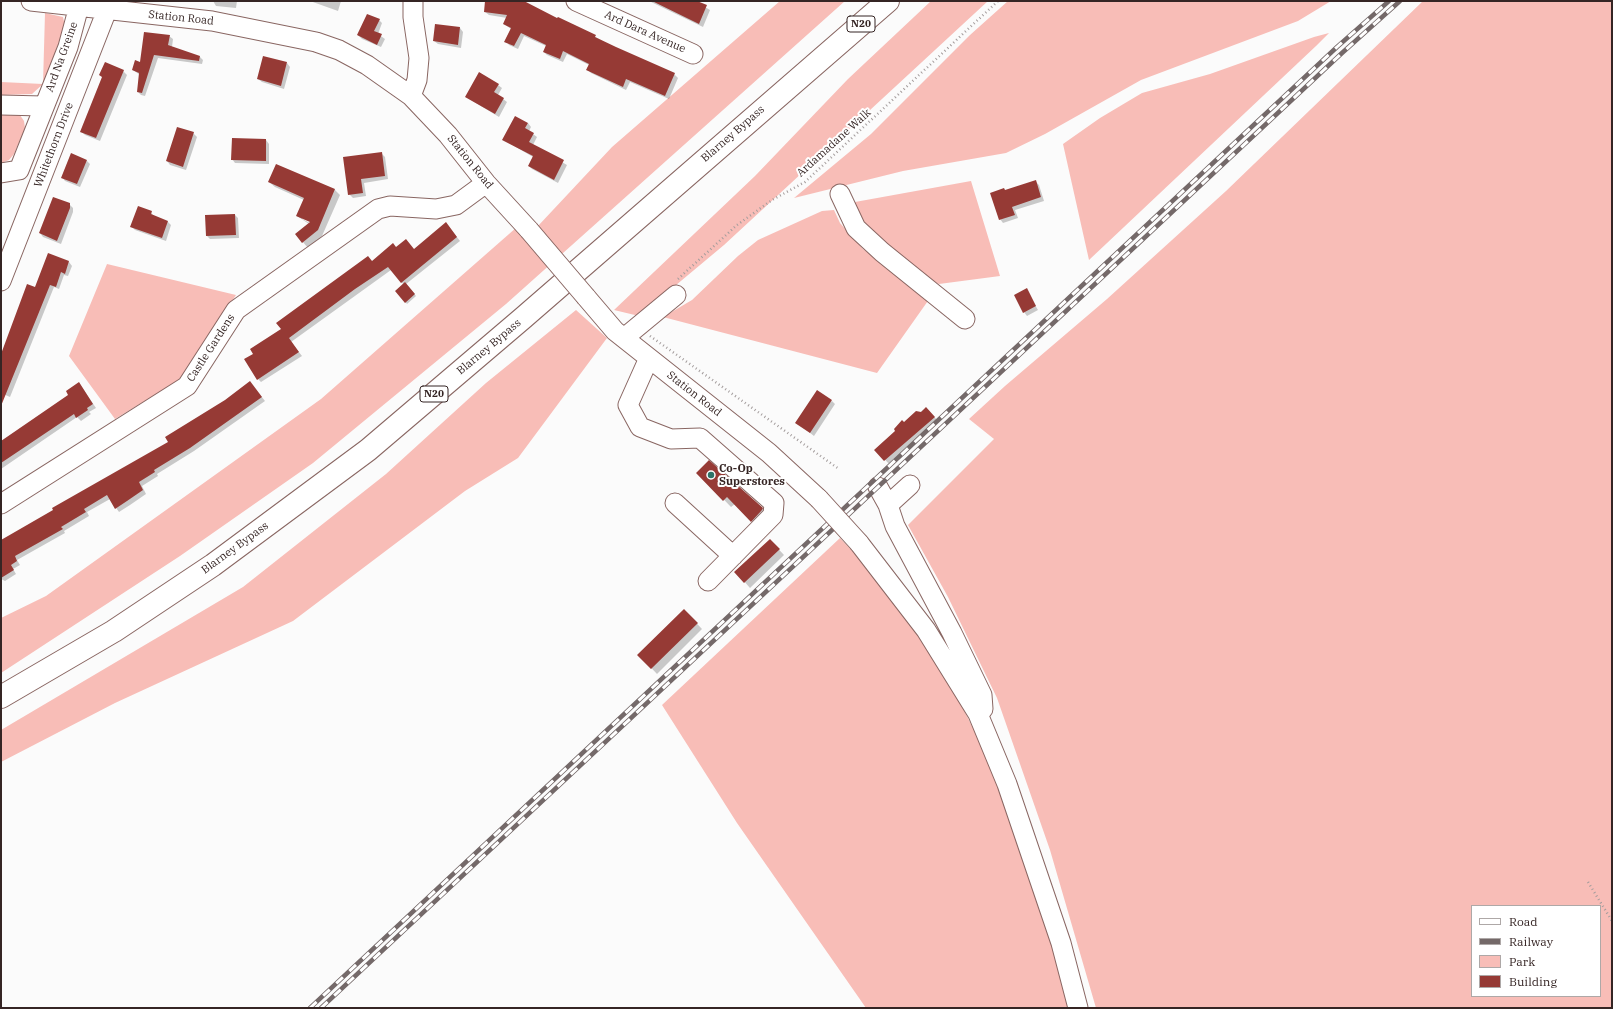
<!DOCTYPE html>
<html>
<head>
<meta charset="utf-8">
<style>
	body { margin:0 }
	#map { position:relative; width:1613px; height:1009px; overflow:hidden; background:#fbfbfb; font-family:"IBM Plex Serif",serif }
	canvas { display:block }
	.frame { position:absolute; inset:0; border:2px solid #352524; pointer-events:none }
	.legend { position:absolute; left:1471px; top:905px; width:130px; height:92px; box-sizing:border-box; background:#fff; border:1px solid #aea8a7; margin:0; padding:5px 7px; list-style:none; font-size:12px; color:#352524 }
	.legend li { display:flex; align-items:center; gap:8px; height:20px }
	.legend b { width:20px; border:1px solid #aea8a7 }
</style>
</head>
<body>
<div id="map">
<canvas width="1613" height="1009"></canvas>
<div class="frame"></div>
<ul class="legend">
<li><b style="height:5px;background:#fff"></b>Road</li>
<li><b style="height:5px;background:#746969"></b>Railway</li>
<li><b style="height:11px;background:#f8bdb7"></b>Park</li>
<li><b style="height:11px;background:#963a35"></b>Building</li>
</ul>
</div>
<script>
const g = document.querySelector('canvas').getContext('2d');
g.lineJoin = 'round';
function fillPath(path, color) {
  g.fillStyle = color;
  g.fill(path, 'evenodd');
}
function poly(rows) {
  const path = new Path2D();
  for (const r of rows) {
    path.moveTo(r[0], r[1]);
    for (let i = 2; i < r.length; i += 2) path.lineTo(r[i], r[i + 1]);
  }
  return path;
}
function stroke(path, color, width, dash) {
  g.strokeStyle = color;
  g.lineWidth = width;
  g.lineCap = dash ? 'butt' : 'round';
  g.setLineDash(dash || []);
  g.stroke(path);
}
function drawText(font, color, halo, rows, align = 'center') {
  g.font = font + ' "IBM Plex Serif",serif';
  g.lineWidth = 4;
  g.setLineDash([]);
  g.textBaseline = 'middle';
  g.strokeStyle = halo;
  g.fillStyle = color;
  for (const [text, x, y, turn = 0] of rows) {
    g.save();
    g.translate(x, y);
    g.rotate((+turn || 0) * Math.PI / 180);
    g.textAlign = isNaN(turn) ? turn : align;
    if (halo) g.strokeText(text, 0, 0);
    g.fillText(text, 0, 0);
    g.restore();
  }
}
fillPath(poly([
	[780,1,845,1,506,304,313,463,180,556,1,673,1,618,46,596,321,399,517,227,538,226,612,147],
	[931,1,988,1,724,245,639,316,614,310,755,176,848,79],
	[1008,1,1331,1,1298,21,1141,80,1045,134,1006,153,903,171,794,198,871,134,970,35],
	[1423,1,1612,1,1612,1008,1096,1008,1050,850,997,698,948,597,908,525,994,439,969,419,1005,386,1107,299,1226,191],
	[1472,906,1600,906,1600,996,1472,996],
	[45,13,63,17,65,26,43,84,32,94,1,95,1,82,43,84],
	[1329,33,1316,46,1089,260,1063,144,1100,118,1142,93,1210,74,1314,37],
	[1,115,20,115,24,121,25,128,14,154,9,160,1,163],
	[971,181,1000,276,939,284,925,277,863,225,857,212,855,202],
	[834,210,840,223,863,249,930,298,877,373,663,317,692,300,738,256,758,240,822,211],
	[107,264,236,295,181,379,115,419,69,356],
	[576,310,607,338,518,458,465,491,293,621,115,703,1,762,1,730,243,587,386,474,486,383],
	[840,538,876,576,925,644,955,693,990,761,1019,842,1071,1008,866,1008,737,823,662,705]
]), '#f8bdb7');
fillPath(poly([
	[213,1,237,1,236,8,216,6],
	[310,1,341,1,338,11],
	[486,1,521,1,558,19,574,25,615,48,674,74,678,78,669,99,630,82,626,90,591,73,587,69,589,65,567,54,563,62,547,55,544,52,546,46,524,36,518,49,509,45,506,41,511,29,504,24,507,18,489,15,485,12],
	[649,1,695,1,710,10,703,27],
	[379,20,382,23,378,34,385,39,381,47,362,39,358,35],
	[436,25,460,28,463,32,461,48,438,44,434,41],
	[169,36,173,39,172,47,200,57,203,60,202,64,158,58,145,96,141,95,138,92,140,75,133,70],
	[287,63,290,67,284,89,262,82,258,79],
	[123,71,127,75,100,141,85,135,81,131,103,78],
	[498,85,502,88,498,95,507,102,499,117,466,97],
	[528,123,531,127,529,131,537,137,533,145,567,165,558,183,532,169,529,166,533,157,504,140],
	[193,133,197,137,186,170,170,165,167,161],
	[266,140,269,144,269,164,235,163,232,159],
	[381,153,385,157,388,179,364,183,366,196,353,198,349,194,344,158],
	[87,161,90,164,80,187,65,181,62,177],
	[277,165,335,190,340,195,322,236,308,248,296,234,309,224,297,216,304,200,275,187,269,182],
	[302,217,315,223,314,225,302,219],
	[1036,182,1039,185,1044,201,1015,210,1018,218,1003,223,1000,219,1006,191],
	[69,204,73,208,73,212,61,244,43,237,40,233],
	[151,212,154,217,168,222,171,225,166,241,135,230,131,226],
	[235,215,238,218,239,238,210,239,207,236],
	[449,227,460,241,406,284,416,296,407,304,397,291,404,285,391,270,291,342,302,356,261,382,258,379,254,354,282,329,372,262,396,248,414,250],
	[48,255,69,262,72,266,68,276,64,275,59,289,54,287,10,397,1,393,1,359,35,288],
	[1026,290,1038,310,1027,316,1024,312],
	[250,382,265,401,194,451,157,474,158,476,142,486,146,494,130,505,119,512,110,499,87,512,89,516,64,531,65,533,17,560,20,565,13,569,16,574,5,581,1,579,1,541,169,443],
	[79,383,96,408,89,412,91,414,81,421,77,417,1,469,1,443,70,395],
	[832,401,835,404,814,436,797,423],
	[926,408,938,421,889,464,876,450,904,424],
	[698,473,762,508,770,516,759,529,735,504,731,507],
	[770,540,784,555,750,588,736,572],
	[684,610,702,629,657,674,639,655]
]), '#0003');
fillPath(poly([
	[485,1,524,1,557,18,558,17,596,35,595,37,616,47,675,73,665,96,626,79,623,87,586,70,589,64,563,51,560,59,543,52,546,45,521,33,514,46,504,42,511,28,503,24,507,15,484,12],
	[652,1,697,1,707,5,699,24],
	[367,14,380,19,374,31,382,34,377,45,357,35],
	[435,24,460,27,458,45,433,41],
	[144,32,170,35,168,45,200,56,199,61,154,55,142,93,137,92,139,73,132,70,135,60,140,62],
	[263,56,287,62,281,86,257,79],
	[105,62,124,70,96,138,80,132,102,77,99,75],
	[479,72,499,84,494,92,504,98,495,114,465,97],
	[515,116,528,123,525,128,534,133,529,142,564,160,554,180,528,166,533,156,502,140],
	[177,127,194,132,183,167,166,161],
	[232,138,266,139,266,161,231,160],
	[382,152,385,176,361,179,363,193,348,195,343,157],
	[71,153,87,160,77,184,61,178],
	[276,164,335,189,318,230,302,243,295,234,310,222,296,216,304,198,268,182],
	[1036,180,1041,197,1012,207,1015,215,999,220,990,193,1004,188,1005,190],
	[53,197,70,203,70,208,57,241,39,233],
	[138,206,152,211,151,214,168,221,162,238,130,227],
	[235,214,236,235,206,236,205,215],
	[446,222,457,237,401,283,388,267,355,289,289,338,299,352,257,380,244,359,253,354,250,349,281,329,276,323,368,256,372,261,393,243,396,247,406,239,414,249],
	[48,253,69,261,65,274,61,272,56,287,50,285,1,406,1,354,27,284,35,287],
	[405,282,415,294,405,303,395,291],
	[1027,288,1036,306,1023,313,1014,295],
	[250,381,262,397,190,448,154,470,155,472,139,482,143,490,127,501,115,509,107,495,84,509,86,512,61,527,63,529,15,556,17,561,11,565,14,570,1,578,1,540,53,510,52,508,168,442,165,437,225,400],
	[79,382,93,404,87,408,88,410,76,418,74,414,1,463,1,441,68,395,66,391],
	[817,390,832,400,810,433,795,423],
	[926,407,935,417,884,461,874,450,895,431,894,429,902,420,904,422,916,411,921,412],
	[709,460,763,508,762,510,751,522,727,497,723,501,696,473],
	[770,539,780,549,744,583,734,572],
	[684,609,698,623,651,669,637,655]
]), '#963a35');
const minor = poly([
	[31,1,212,21,316,42,339,50,367,65,411,96,448,135,486,183,529,230],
	[576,1,693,54],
	[411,96,417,80,419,58,413,17,413,1],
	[1,105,43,106],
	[1,173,19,170,68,47,79,6],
	[840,194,856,228,882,252,965,319],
	[1,281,107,10],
	[586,297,615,331,769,453,819,499],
	[624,338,676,295],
	[649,358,628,405,640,427,671,439,700,438,774,503,773,515,708,581],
	[910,485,888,505,895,526,952,633,982,695,983,709,978,714],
	[878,487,888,505],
	[675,503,733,556],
	[1,504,187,386,236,310,378,209,390,206,436,209,456,205,486,183],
	[859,543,926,630,978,714,1007,784,1061,943,1078,1008]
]);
const highway = poly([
	[1,697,114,631,213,565,368,450,523,318,888,1]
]);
stroke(minor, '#896662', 21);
stroke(highway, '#896662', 24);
stroke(poly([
	[678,279,737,225,772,200,805,182,998,1],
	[650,336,839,469],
	[1588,882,1612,921]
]), '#a39c9c', 2.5, [1, 3]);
stroke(minor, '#fff', 19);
stroke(highway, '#fff', 22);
const rail = poly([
	[310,1008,1337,47,1389,1],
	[321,1008,1342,53,1400,1]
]);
stroke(rail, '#746969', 4.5);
stroke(rail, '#fff', 3, [9]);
const minorBridge = poly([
	[529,230,586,297],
	[819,499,859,543]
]);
stroke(minorBridge, '#896662', 21, []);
stroke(minorBridge, '#fff', 19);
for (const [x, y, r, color] of [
	[711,475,4,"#2d7368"]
]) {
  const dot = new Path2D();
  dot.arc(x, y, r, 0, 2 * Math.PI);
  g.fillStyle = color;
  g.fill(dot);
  stroke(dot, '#fff', 1.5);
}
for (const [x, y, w] of [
	[861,24,28],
	[434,394,28]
]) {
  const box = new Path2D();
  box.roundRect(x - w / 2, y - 8, w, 16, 3);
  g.fillStyle = '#fff';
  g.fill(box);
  stroke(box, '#352524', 1);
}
drawText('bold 10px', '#352524', null, [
	["N20",861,24],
	["N20",434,394]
]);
drawText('11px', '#352524', '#fff', [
	["Station Road",181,18,6],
	["Ard Dara Avenue",645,32,24],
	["Ard Na Greine",62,57,-70],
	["Blarney Bypass",733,134,-41],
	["Ardamadane Walk",834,143,-42],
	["Whitethorn Drive",54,145,-69],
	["Station Road",470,162,51],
	["Blarney Bypass",489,347,-40],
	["Castle Gardens",211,348,-57],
	["Station Road",694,394,38],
	["Blarney Bypass",235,548,-36]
]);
drawText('bold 11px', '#352524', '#fff', [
	["Co-Op",719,469],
	["Superstores",719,482]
], 'left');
</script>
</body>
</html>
